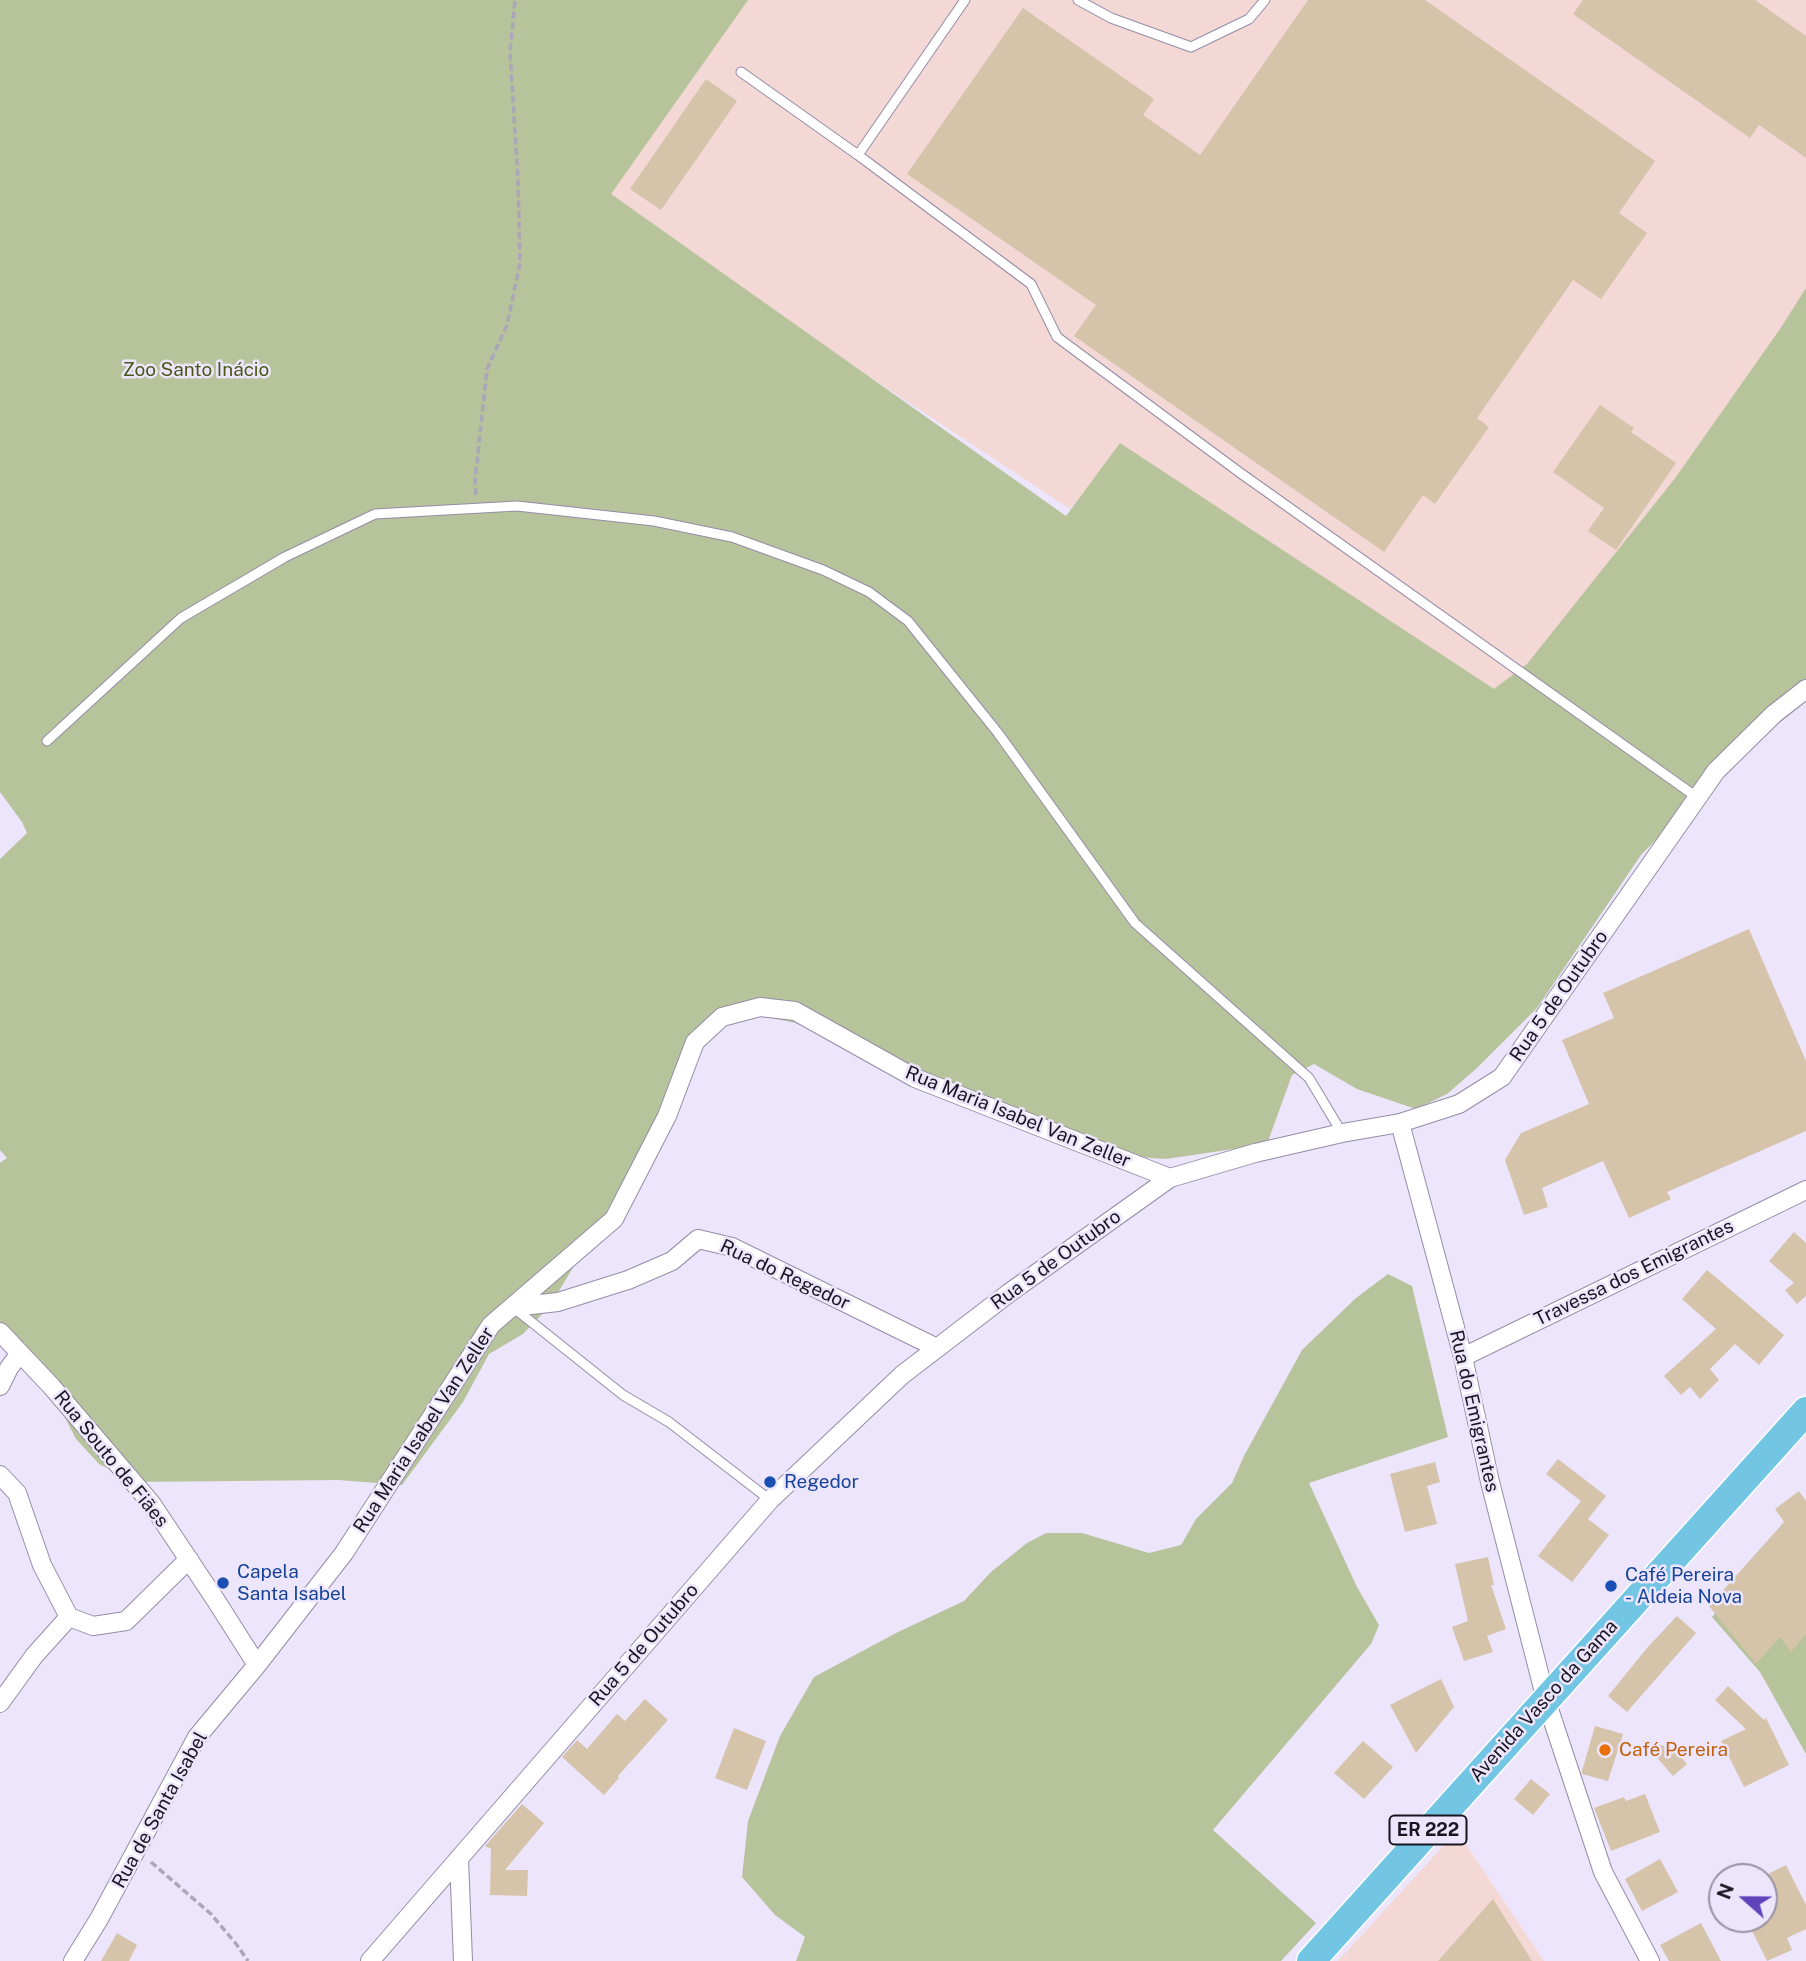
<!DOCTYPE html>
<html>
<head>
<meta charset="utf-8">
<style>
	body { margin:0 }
	#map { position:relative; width:1806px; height:1961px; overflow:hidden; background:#ece5fc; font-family:"Public Sans",sans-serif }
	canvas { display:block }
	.north { position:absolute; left:1708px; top:1863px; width:70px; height:70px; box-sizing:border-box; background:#ece5fc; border:2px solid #9892a4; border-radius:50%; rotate:291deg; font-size:19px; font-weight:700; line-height:28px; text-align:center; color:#191620 }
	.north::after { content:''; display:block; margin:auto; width:24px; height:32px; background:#5f44bc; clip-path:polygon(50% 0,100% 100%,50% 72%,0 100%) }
</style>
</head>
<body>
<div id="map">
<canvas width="1806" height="1961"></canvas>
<div class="north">N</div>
</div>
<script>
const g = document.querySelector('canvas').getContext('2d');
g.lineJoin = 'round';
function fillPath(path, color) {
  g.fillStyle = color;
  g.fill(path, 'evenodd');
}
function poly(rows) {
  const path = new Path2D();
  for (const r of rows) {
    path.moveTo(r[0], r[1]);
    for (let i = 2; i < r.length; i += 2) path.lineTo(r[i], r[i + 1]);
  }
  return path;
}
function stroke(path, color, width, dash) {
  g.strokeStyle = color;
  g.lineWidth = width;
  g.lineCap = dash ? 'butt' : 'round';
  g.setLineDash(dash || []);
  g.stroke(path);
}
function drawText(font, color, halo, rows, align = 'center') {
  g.font = font + ' "Public Sans",sans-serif';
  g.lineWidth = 5;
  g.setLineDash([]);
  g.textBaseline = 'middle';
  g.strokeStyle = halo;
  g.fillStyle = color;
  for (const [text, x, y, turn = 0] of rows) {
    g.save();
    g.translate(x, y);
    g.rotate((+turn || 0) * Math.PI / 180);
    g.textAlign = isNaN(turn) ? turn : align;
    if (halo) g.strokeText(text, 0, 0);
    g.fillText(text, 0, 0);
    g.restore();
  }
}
fillPath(poly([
	[699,0,1806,0,1806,292,1565,770,1118,454,1070,509,723,280,583,177],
	[1457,1831,1544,1961,1338,1961]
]), '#f3d8d6');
fillPath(poly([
	[0,0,748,0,611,194,1066,516,1120,443,1494,689,1527,664,1676,477,1780,329,1806,288,1806,702,1742,752,1641,855,1537,1008,1477,1068,1447,1094,1416,1109,1357,1089,1314,1064,1292,1075,1267,1144,1166,1159,1091,1154,842,1040,796,1023,752,1014,704,1035,616,1196,550,1306,523,1334,489,1354,463,1402,402,1485,338,1480,133,1482,99,1464,76,1439,59,1406,0,1336,0,1163,7,1158,0,1150,0,859,27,833,22,822,0,792],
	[1388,1274,1412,1286,1448,1437,1309,1483,1357,1587,1379,1625,1371,1644,1213,1830,1316,1923,1281,1961,796,1961,805,1937,775,1915,742,1877,748,1821,780,1736,814,1677,898,1632,964,1601,991,1572,1027,1543,1046,1533,1082,1533,1149,1553,1181,1545,1196,1519,1232,1483,1245,1454,1302,1350,1356,1298],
	[1779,1537,1806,1590,1806,1754,1760,1672,1712,1617]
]), '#b7c39b');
fillPath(poly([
	[1308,0,1425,0,1655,161,1619,213,1647,233,1601,299,1573,280,1477,418,1489,427,1435,504,1423,495,1384,552,1074,336,1096,305,907,174,1023,8,1154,99,1143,115,1200,155],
	[1583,0,1755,0,1806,36,1806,158,1759,125,1750,138,1573,14],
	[706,79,737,101,661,210,630,189],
	[1600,405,1634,428,1631,432,1676,463,1616,550,1588,531,1604,508,1553,472],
	[1749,929,1806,1061,1806,1131,1667,1192,1671,1199,1629,1218,1603,1161,1542,1188,1548,1207,1524,1215,1505,1160,1521,1133,1589,1104,1562,1040,1614,1018,1603,993],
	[1794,1232,1806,1243,1806,1296,1797,1304,1785,1290,1794,1283,1769,1261],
	[1707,1270,1784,1335,1759,1365,1735,1344,1710,1369,1719,1380,1700,1399,1690,1387,1681,1395,1664,1376,1716,1329,1682,1299],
	[1558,1459,1606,1496,1588,1519,1609,1535,1572,1582,1538,1556,1581,1501,1546,1474],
	[1435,1462,1440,1482,1427,1486,1437,1524,1405,1532,1390,1474],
	[1799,1491,1806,1501,1806,1634,1791,1652,1780,1637,1756,1664,1709,1606,1784,1522,1775,1509],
	[1488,1557,1494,1585,1491,1585,1506,1629,1487,1636,1493,1652,1464,1661,1452,1627,1468,1621,1455,1564],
	[1677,1616,1696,1633,1627,1712,1608,1696,1647,1648],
	[1441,1679,1454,1707,1416,1753,1390,1705],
	[1728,1686,1764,1720,1766,1718,1789,1765,1744,1787,1721,1741,1746,1729,1715,1700],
	[645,1699,668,1720,618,1776,619,1778,604,1795,562,1757,577,1740,587,1749,617,1714,625,1721],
	[1595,1726,1623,1734,1608,1781,1582,1774,1582,1771],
	[734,1728,766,1741,747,1790,715,1778],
	[1642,1740,1674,1749,1687,1764,1673,1776],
	[1363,1741,1393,1767,1364,1799,1334,1773],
	[1531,1779,1550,1794,1533,1815,1514,1799],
	[1645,1794,1660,1832,1611,1851,1594,1808,1624,1797,1626,1801],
	[522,1804,544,1823,505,1870,528,1870,527,1896,490,1895,491,1849,485,1846],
	[1660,1859,1678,1892,1642,1911,1625,1879],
	[1786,1865,1806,1905,1806,1929,1787,1938,1792,1950,1767,1961,1746,1919,1764,1919,1764,1876],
	[1493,1899,1532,1961,1438,1961],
	[1701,1923,1721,1961,1669,1961,1660,1945],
	[117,1933,137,1945,129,1961,101,1961]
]), '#d5c3aa');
const service = poly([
	[1078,0,1111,18,1191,47,1249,19,1265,0],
	[741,72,858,155,1031,284,1057,337,1239,472,1698,798],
	[858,155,965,0],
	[47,741,181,618,285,557,375,514,517,506,654,521,732,537,823,570,869,592,908,621,998,733,1135,923,1309,1078,1342,1133],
	[514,1308,623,1395,669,1422,770,1500]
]);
const minor = poly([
	[1400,1123,1463,1357,1490,1482,1546,1700,1603,1872,1650,1961],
	[513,1307,558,1302,628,1280,672,1261,698,1239,732,1247,937,1348],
	[0,1332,52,1387,151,1503,215,1599,257,1665],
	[1463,1357,1806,1190],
	[0,1386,9,1368,20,1353],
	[0,1475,17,1493,42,1565,69,1617,93,1626,126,1621,189,1559],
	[0,1703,34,1656,69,1617],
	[459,1858,463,1961],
	[73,1961,99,1919,197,1737,257,1665,344,1553,491,1325,614,1219,667,1116,695,1042,722,1017,760,1007,795,1011,915,1078,1170,1178],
	[370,1961,770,1500,902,1375,1009,1293,1170,1178,1255,1153,1342,1133,1400,1123,1459,1104,1502,1077,1716,771,1774,714,1806,689]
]);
const primary = poly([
	[1311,1961,1806,1411]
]);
stroke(service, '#958ca7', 11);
stroke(minor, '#958ca7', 20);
stroke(primary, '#fff', 31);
stroke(poly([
	[476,495,475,481,487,369,507,325,520,263,518,180,510,52,515,0],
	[151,1862,211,1914,237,1945,248,1961]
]), '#aca6b9', 3.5, [7, 3.5]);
stroke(service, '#fff', 9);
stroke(minor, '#fff', 18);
stroke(primary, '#72c6e4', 28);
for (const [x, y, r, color] of [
	[770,1482,7,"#1a4fb4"],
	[223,1583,7,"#1a4fb4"],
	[1611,1586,7,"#1a4fb4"],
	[1605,1750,7,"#e8710a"]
]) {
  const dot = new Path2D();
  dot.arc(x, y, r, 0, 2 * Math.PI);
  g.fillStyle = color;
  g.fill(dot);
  stroke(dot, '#ece5fc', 2.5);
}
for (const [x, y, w] of [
	[1428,1830,77]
]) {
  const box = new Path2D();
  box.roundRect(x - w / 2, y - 14.5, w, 29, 5);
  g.fillStyle = '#ece5fc';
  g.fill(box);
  stroke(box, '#191620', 2);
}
drawText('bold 18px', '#191620', null, [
	["ER 222",1428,1830]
]);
drawText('19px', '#4a5919', '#ece5fc', [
	["Zoo Santo Inácio",196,370]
]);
drawText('19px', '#191620', '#ece5fc', [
	["Rua 5 de Outubro",1559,996,-55],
	["Rua Maria Isabel Van Zeller",1018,1117,22],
	["Rua 5 de Outubro",1056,1260,-36],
	["Travessa dos Emigrantes",1634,1273,-26],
	["Rua do Regedor",785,1275,25],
	["Rua do Emigrantes",1474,1411,77],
	["Rua Maria Isabel Van Zeller",424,1430,-57],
	["Rua Souto de Fiães",111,1459,51],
	["Rua 5 de Outubro",644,1645,-49],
	["Avenida Vasco da Gama",1544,1701,-48],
	["Rua de Santa Isabel",160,1810,-61]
]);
drawText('19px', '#164399', '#ece5fc', [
	["Regedor",784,1482],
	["Capela",237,1572],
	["Santa Isabel",237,1594],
	["Café Pereira",1625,1575],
	["- Aldeia Nova",1625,1597]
], 'left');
drawText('19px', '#c56008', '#ece5fc', [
	["Café Pereira",1619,1750]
], 'left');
</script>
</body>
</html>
